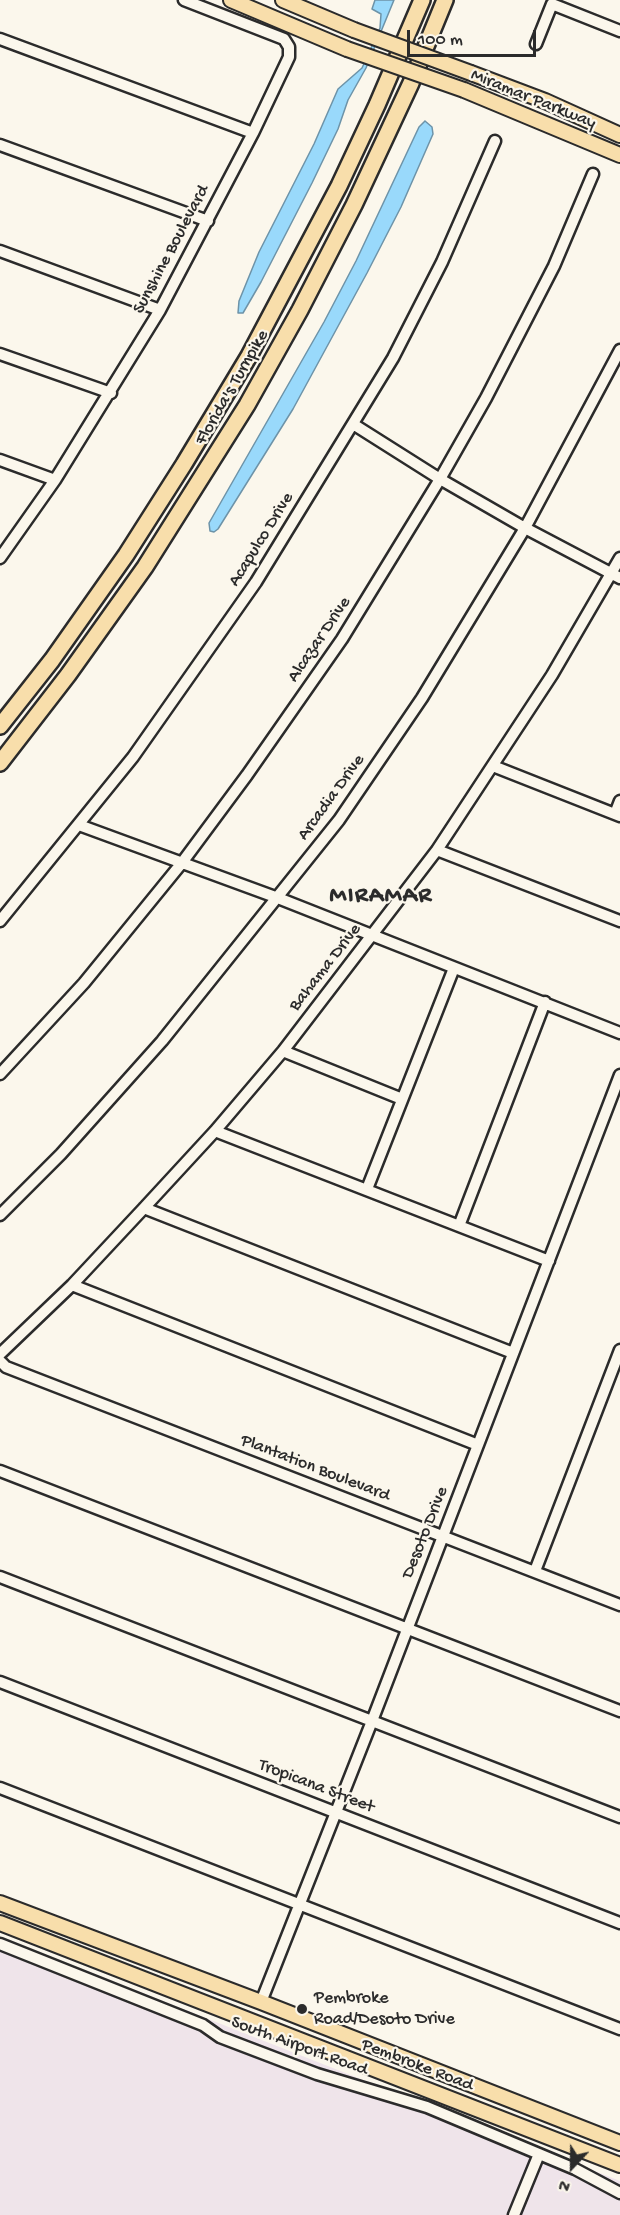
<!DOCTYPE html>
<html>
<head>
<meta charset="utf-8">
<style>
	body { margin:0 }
	#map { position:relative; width:620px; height:2215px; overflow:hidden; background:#fbf7ec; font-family:"Gochi Hand",sans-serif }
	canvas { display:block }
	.north { position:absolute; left:542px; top:2137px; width:60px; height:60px; -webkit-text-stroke:4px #fbf7ec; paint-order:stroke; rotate:202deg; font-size:16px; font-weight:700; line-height:24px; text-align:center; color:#2b2b2b }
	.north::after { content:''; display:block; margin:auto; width:21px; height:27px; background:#2b2b2b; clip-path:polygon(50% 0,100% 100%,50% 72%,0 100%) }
	.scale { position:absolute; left:407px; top:30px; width:129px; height:27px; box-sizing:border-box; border:3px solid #2b2b2b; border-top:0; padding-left:8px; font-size:18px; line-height:21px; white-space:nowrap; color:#2b2b2b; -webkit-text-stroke:4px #fbf7ec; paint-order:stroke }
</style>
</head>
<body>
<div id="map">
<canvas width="620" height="2215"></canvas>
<div class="north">N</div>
<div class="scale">100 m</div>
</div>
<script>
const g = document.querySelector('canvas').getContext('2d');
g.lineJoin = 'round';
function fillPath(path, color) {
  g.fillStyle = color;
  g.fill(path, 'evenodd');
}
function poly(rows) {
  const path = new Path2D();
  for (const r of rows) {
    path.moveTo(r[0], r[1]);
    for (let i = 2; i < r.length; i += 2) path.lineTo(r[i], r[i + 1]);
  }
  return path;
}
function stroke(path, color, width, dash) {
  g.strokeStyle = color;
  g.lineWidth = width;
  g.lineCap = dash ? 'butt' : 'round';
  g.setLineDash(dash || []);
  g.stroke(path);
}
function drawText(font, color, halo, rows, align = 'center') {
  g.font = font + ' "Gochi Hand",sans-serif';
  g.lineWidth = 4.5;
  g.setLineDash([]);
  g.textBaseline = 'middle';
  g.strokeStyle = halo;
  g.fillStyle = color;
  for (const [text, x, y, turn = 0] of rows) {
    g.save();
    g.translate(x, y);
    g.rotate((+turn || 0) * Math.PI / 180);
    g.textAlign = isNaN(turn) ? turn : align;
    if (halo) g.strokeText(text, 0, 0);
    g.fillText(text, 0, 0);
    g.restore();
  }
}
fillPath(poly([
	[0,1937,620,2181,620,2215,0,2215]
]), '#efe4ea');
const water = poly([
	[375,0,394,0,366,68,348,100,338,129,312,183,261,282,243,313,238,313,239,301,259,252,314,144,338,89,362,68,380,28,381,14,372,9,375,0],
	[425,121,432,127,433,134,401,207,367,273,293,409,218,529,214,532,210,531,209,523,324,322,356,261,419,127,425,121]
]);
fillPath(water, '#99d9fb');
stroke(water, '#6d93a8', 1.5);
const minor = poly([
	[0,39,253,133],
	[536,44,552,4,620,31],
	[0,145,208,221],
	[0,251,160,310],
	[0,354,111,393],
	[353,424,440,479,525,528,620,578],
	[0,460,55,480],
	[0,558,55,480,160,310,253,133,289,57,289,47,284,39,184,0],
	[493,766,620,816],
	[615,814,620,801],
	[79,825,278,898,620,1033],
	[437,850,620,921],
	[0,921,133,757,256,582,393,358,442,262,495,141],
	[283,1051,402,1099],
	[0,1074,84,983,181,864,247,775,342,639,440,479,486,398,554,266,593,174],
	[215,1131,549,1261],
	[367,1189,454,968],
	[144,1208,513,1353],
	[0,1215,61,1154,162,1041,339,820,422,698,525,528,620,350],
	[459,1226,545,1002],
	[72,1285,478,1445],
	[0,1354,72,1285,144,1208,215,1131,283,1051,437,850,552,675,620,558],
	[0,1361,6,1367,620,1605],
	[0,1471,620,1711],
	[535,1571,620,1350],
	[0,1577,620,1817],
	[0,1682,620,1923],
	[0,1788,620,2029],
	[0,1944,203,2025,220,2037,317,2074,427,2107,575,2169,620,2193],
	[261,2002,372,1721,620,1075],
	[514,2215,539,2154]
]);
const major = poly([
	[231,0,347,49],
	[283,0,354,30],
	[471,73,545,101,620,135],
	[464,90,620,155],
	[0,1903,261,2002,620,2143],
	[0,1923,620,2165]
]);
const highway = poly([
	[0,726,52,660,126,555,184,464,249,356,339,186,377,105,422,0],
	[0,763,68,675,145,567,247,405,300,310,354,205,411,83,445,0]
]);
stroke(minor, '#2b2b2b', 15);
stroke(major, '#2b2b2b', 18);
stroke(highway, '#2b2b2b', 20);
stroke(minor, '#fbf7ec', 10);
stroke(major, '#f8deab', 14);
stroke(highway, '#f8deab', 15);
const majorBridge = poly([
	[354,30,471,73],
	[347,49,464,90]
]);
stroke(majorBridge, '#2b2b2b', 18, []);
stroke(majorBridge, '#f8deab', 14);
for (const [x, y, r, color] of [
	[302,2009,6,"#2b2b2b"]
]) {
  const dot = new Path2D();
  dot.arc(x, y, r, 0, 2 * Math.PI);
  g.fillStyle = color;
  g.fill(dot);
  stroke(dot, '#fbf7ec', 2);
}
drawText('18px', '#2b2b2b', '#fbf7ec', [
	["Miramar Parkway",533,100,22],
	["Sunshine Boulevard",172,250,-62],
	["Florida's Turnpike",233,388,-60],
	["Acapulco Drive",262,540,-58],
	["Alcazar Drive",320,640,-56],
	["Arcadia Drive",332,798,-54],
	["Bahama Drive",326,968,-52],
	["Plantation Boulevard",315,1469,21],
	["Desoto Drive",426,1533,-68],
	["Tropicana Street",316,1787,21],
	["South Airport Road",299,2047,20],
	["Pembroke Road",417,2066,21]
]);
drawText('18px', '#2b2b2b', '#fbf7ec', [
	["Pembroke",314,1999],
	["Road/Desoto Drive",314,2020]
], 'left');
g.letterSpacing = '1.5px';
drawText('bold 24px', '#2b2b2b', '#fbf7ec', [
	["MIRAMAR",381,897]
]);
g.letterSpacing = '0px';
</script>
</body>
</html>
